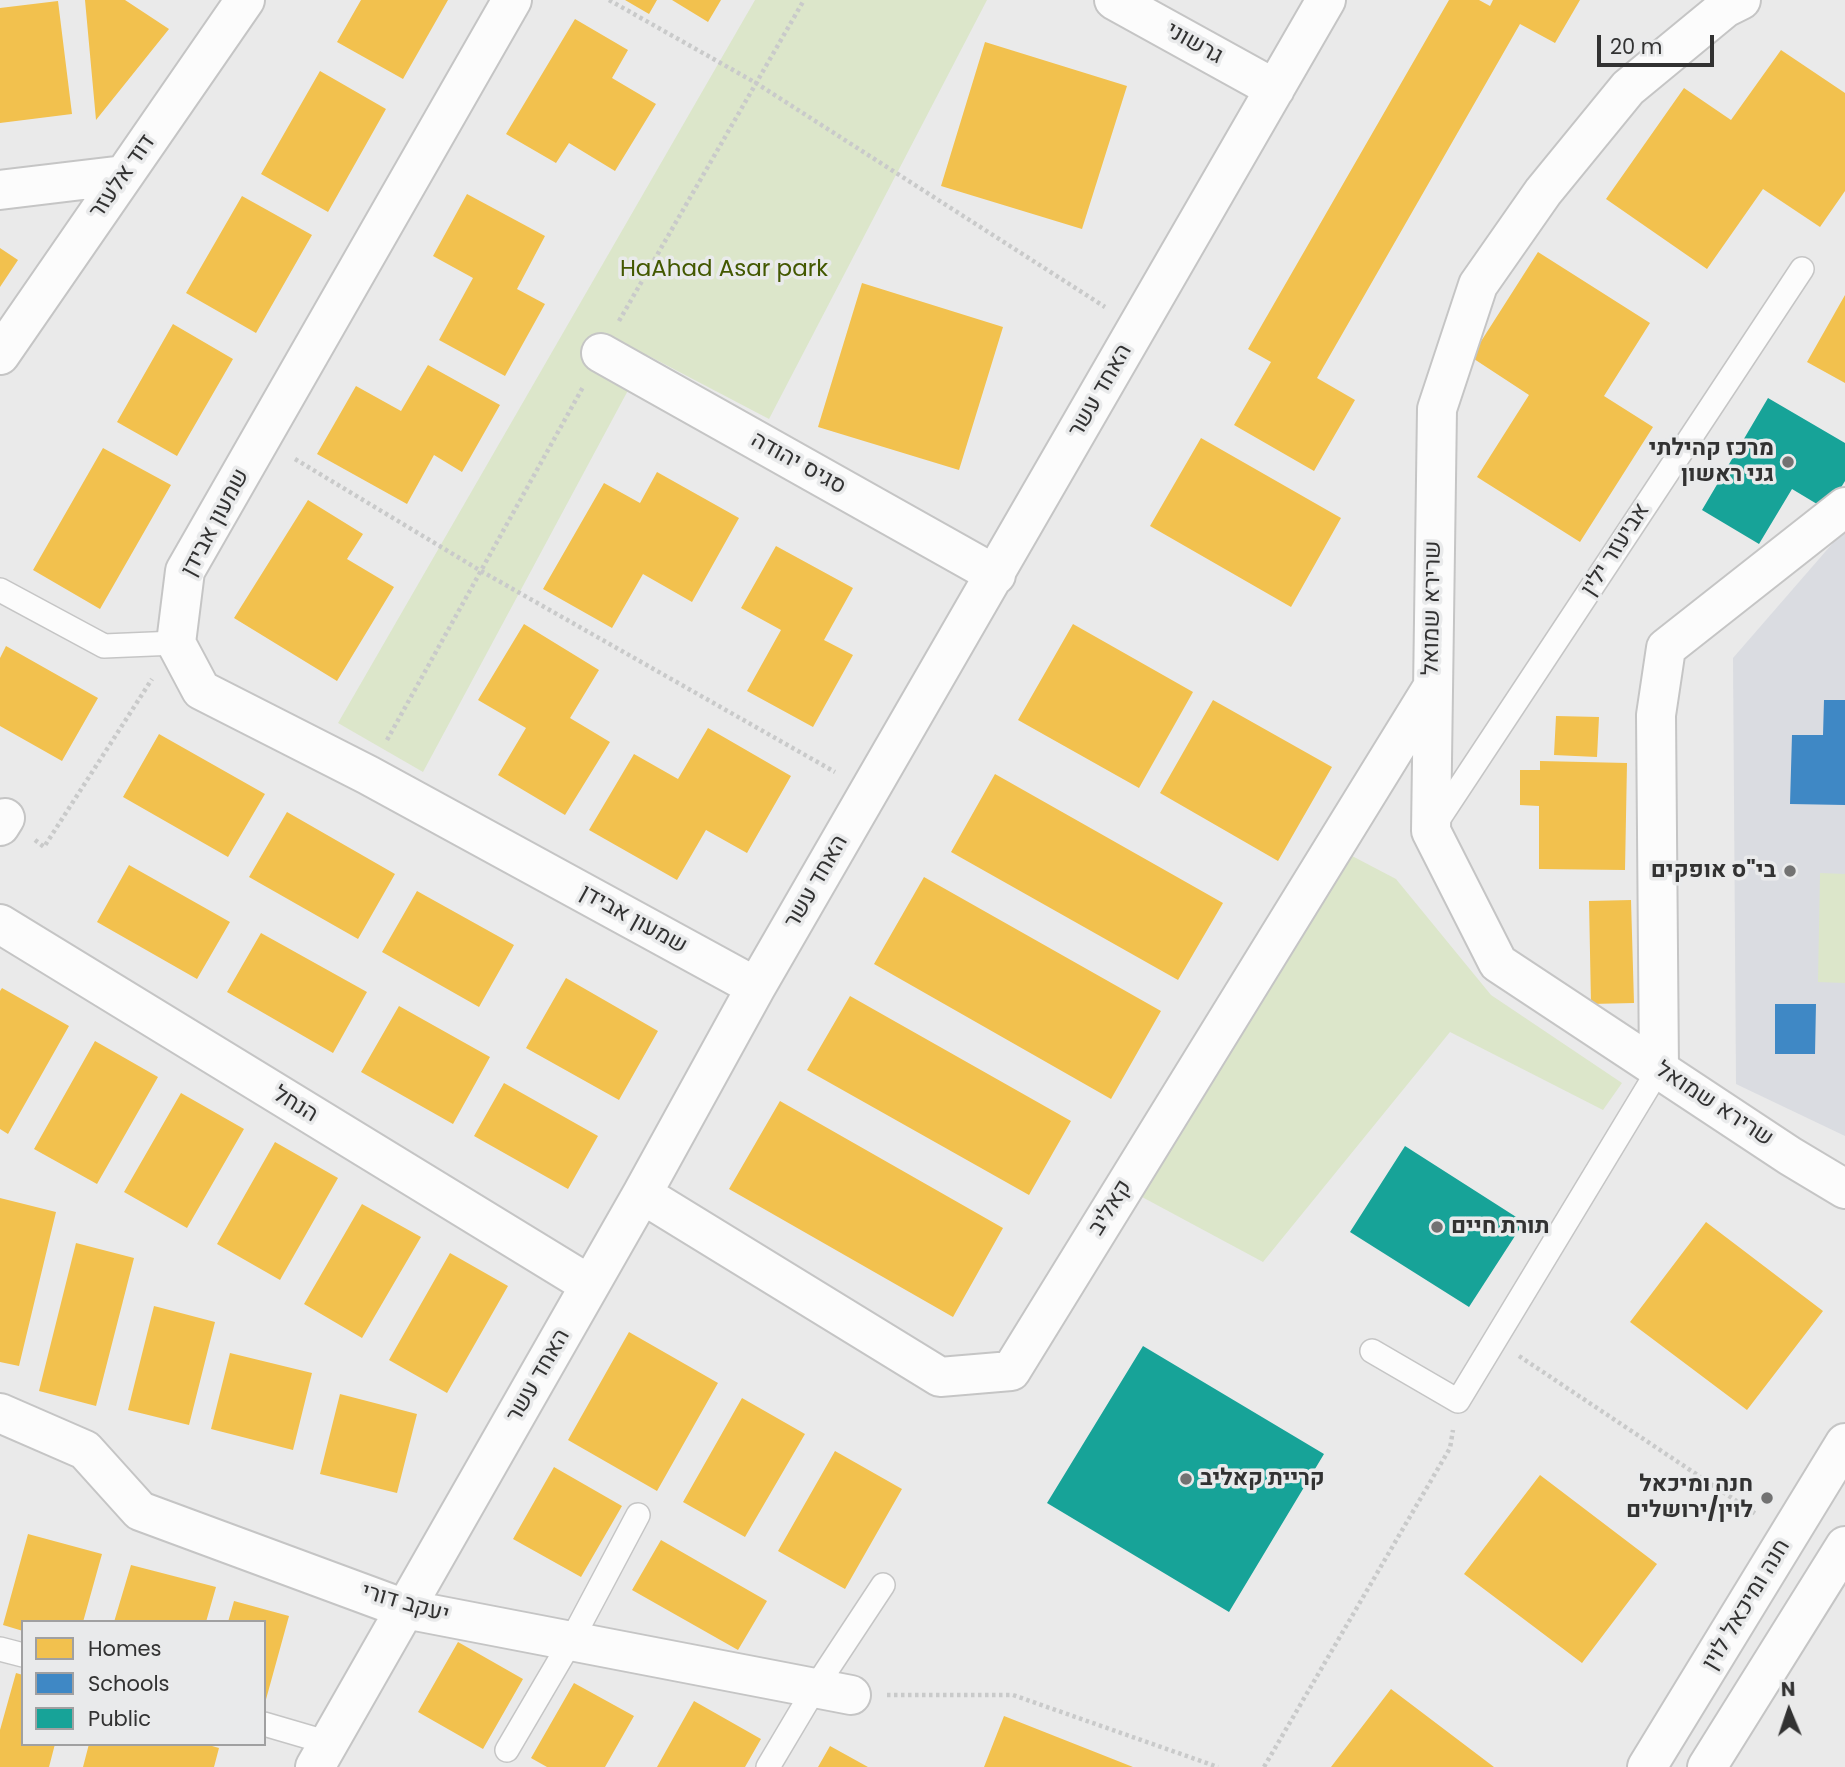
<!DOCTYPE html>
<html>
<head>
<meta charset="utf-8">
<style>
	body { margin:0 }
	#map { position:relative; width:1845px; height:1767px; overflow:hidden; background:#eaeaea; font-family:Poppins,sans-serif }
	canvas { display:block }
	.legend { position:absolute; left:21px; top:1620px; width:245px; height:126px; box-sizing:border-box; background:#e9eaeb; border:2px solid #a0a0a1; margin:0; padding:9px 12px; list-style:none; font-size:21px; color:#323232 }
	.legend li { display:flex; align-items:center; gap:14px; height:35px }
	.legend b { width:35px; border:2px solid #a0a0a1 }
	.north { position:absolute; left:1754px; top:1676px; width:70px; height:70px; -webkit-text-stroke:5px #e9eaeb; paint-order:stroke; rotate:358deg; font-size:19px; font-weight:700; line-height:28px; text-align:center; color:#323232 }
	.north::after { content:''; display:block; margin:auto; width:24px; height:32px; background:#323232; clip-path:polygon(50% 0,100% 100%,50% 72%,0 100%) }
	.scale { position:absolute; left:1597px; top:35px; width:117px; height:32px; box-sizing:border-box; border:4px solid #323232; border-top:0; padding-left:9px; font-size:21px; line-height:24px; white-space:nowrap; color:#323232; -webkit-text-stroke:5px #e9eaeb; paint-order:stroke }
</style>
</head>
<body>
<div id="map">
<canvas width="1845" height="1767"></canvas>
<ul class="legend">
<li><b style="height:19px;background:#f2c14e"></b>Homes</li>
<li><b style="height:19px;background:#3f88c5"></b>Schools</li>
<li><b style="height:19px;background:#17a398"></b>Public</li>
</ul>
<div class="north">N</div>
<div class="scale">20 m</div>
</div>
<script>
const g = document.querySelector('canvas').getContext('2d');
g.lineJoin = 'round';
function fillPath(path, color) {
  g.fillStyle = color;
  g.fill(path, 'evenodd');
}
function poly(rows) {
  const path = new Path2D();
  for (const r of rows) {
    path.moveTo(r[0], r[1]);
    for (let i = 2; i < r.length; i += 2) path.lineTo(r[i], r[i + 1]);
  }
  return path;
}
function stroke(path, color, width, dash) {
  g.strokeStyle = color;
  g.lineWidth = width;
  g.lineCap = dash ? 'butt' : 'round';
  g.setLineDash(dash || []);
  g.stroke(path);
}
function drawText(font, color, halo, rows, align = 'center') {
  g.font = font + ' Poppins,Heebo,sans-serif';
  g.lineWidth = 7;
  g.setLineDash([]);
  g.textBaseline = 'middle';
  g.strokeStyle = halo;
  g.fillStyle = color;
  for (const [text, x, y, turn = 0] of rows) {
    g.save();
    g.translate(x, y);
    g.rotate((+turn || 0) * Math.PI / 180);
    g.textAlign = isNaN(turn) ? turn : align;
    if (halo) g.strokeText(text, 0, 0);
    g.fillText(text, 0, 0);
    g.restore();
  }
}
fillPath(poly([
	[1845,529,1845,1136,1736,1084,1733,658]
]), '#dadce1');
fillPath(poly([
	[755,0,987,0,769,419,647,355,423,772,338,723],
	[1335,847,1396,879,1491,995,1622,1083,1603,1110,1450,1032,1263,1262,1129,1190],
	[1820,873,1845,874,1845,983,1818,982]
]), '#dce6ca');
fillPath(poly([
	[85,0,125,0,169,29,96,120],
	[361,0,448,0,403,79,337,42],
	[625,0,657,0,649,14],
	[672,0,721,0,708,22],
	[1449,0,1479,0,1490,6,1493,0,1580,0,1555,43,1520,24,1317,378,1355,400,1314,471,1234,425,1271,362,1248,349],
	[58,1,72,114,0,123,0,8],
	[575,19,628,50,612,78,656,104,615,171,569,143,556,163,506,134],
	[985,42,1127,86,1082,229,941,186],
	[1781,50,1845,93,1845,191,1820,227,1763,189,1707,269,1606,199,1684,88,1731,120],
	[320,71,386,109,328,212,261,174],
	[467,194,545,236,517,289,545,304,505,376,439,340,473,278,433,256],
	[242,196,312,235,256,333,186,293],
	[0,248,18,260,0,287],
	[1538,252,1650,323,1604,396,1653,427,1580,542,1477,477,1529,395,1471,357],
	[862,283,1003,327,959,470,818,427],
	[1845,295,1845,383,1807,362],
	[173,324,233,359,177,456,117,422],
	[428,365,500,405,462,472,434,455,407,504,317,454,356,386,401,411],
	[1201,438,1341,518,1291,607,1150,526],
	[103,448,171,485,100,609,33,570],
	[657,472,739,518,692,602,643,574,612,628,543,589,604,483,640,503],
	[308,500,363,534,347,559,394,587,337,681,234,618],
	[776,546,853,588,824,640,853,655,813,727,747,691,781,630,741,608],
	[524,624,599,670,570,718,610,742,565,815,498,775,526,728,478,700],
	[1073,624,1193,692,1139,788,1018,720],
	[6,646,98,698,62,761,0,726,0,658],
	[1213,700,1332,767,1278,861,1160,793],
	[1556,716,1599,717,1597,757,1554,755],
	[708,728,791,776,747,853,706,830,677,880,589,830,634,754,678,779],
	[159,734,265,794,228,857,123,797],
	[1540,761,1627,763,1625,870,1539,869,1539,806,1520,805,1520,770,1540,770],
	[995,774,1223,903,1178,980,951,852],
	[287,812,395,874,358,939,249,877],
	[129,865,230,922,197,979,97,922],
	[924,877,1161,1011,1111,1099,874,964],
	[417,891,514,945,479,1007,382,952],
	[1631,900,1634,1003,1591,1004,1589,901],
	[261,933,367,992,333,1053,227,992],
	[566,978,658,1031,619,1100,526,1048],
	[2,988,69,1026,8,1134,0,1129,0,991],
	[850,996,1071,1121,1029,1195,807,1070],
	[399,1006,490,1057,453,1124,361,1072],
	[95,1041,158,1077,97,1184,34,1149],
	[504,1083,598,1136,568,1189,474,1136],
	[181,1093,244,1129,187,1228,124,1192],
	[780,1101,1003,1228,953,1317,729,1189],
	[275,1142,338,1178,280,1280,217,1244],
	[0,1198,56,1212,19,1366,0,1362],
	[362,1204,421,1237,362,1338,304,1304],
	[1706,1222,1823,1311,1747,1410,1630,1322],
	[76,1243,134,1258,96,1406,39,1391],
	[450,1253,508,1286,447,1393,389,1360],
	[154,1306,215,1322,189,1425,128,1410],
	[629,1332,718,1383,657,1491,568,1440],
	[230,1353,312,1373,293,1450,211,1429],
	[340,1394,417,1414,397,1493,320,1474],
	[742,1398,805,1434,745,1537,683,1502],
	[835,1451,902,1489,845,1589,778,1551],
	[554,1467,622,1506,581,1577,513,1539],
	[1540,1475,1657,1564,1582,1663,1464,1574],
	[28,1534,102,1554,83,1622,23,1622,23,1631,3,1625],
	[661,1540,767,1601,738,1650,632,1590],
	[131,1565,216,1587,206,1622,114,1622],
	[234,1601,289,1616,265,1703,264,1622,228,1622],
	[458,1642,523,1679,483,1749,418,1712],
	[16,1673,23,1675,23,1744,55,1744,49,1767,0,1767,0,1730],
	[574,1683,634,1716,605,1767,547,1767,531,1758],
	[1391,1689,1494,1767,1331,1767],
	[694,1701,761,1739,745,1767,657,1767],
	[1004,1716,1133,1767,984,1767],
	[89,1744,205,1744,219,1748,214,1767,83,1767],
	[830,1746,868,1767,818,1767]
]), '#f2c14e');
fillPath(poly([
	[1824,700,1845,700,1845,805,1790,804,1792,735,1823,735],
	[1775,1004,1816,1004,1815,1054,1775,1054]
]), '#3f88c5');
fillPath(poly([
	[1768,398,1845,443,1845,481,1827,510,1792,489,1759,544,1702,510],
	[1405,1146,1524,1222,1469,1307,1350,1232],
	[1143,1346,1324,1454,1229,1612,1047,1503]
]), '#17a398');
const lane = poly([
	[0,590,104,646,176,643],
	[1434,826,1802,269],
	[1372,1351,1458,1401,1659,1069],
	[0,1649,23,1655],
	[264,1724,329,1743],
	[507,1750,571,1641,638,1515],
	[768,1767,815,1688,883,1585]
]);
const street = poly([
	[512,0,185,571,176,643,201,690,368,775,756,987],
	[1114,0,1275,89],
	[1741,0,1725,8,1628,88,1543,192,1478,285,1437,409,1431,831,1498,963,1790,1156,1845,1189],
	[0,190,124,175],
	[601,353,996,575],
	[0,355,245,0],
	[0,826,5,818],
	[0,924,590,1285],
	[1659,1069,1656,715,1666,648,1845,507],
	[642,1194,940,1377,1011,1371,1432,688],
	[0,1413,85,1450,140,1511,405,1609,851,1695],
	[315,1767,642,1194,756,987,1326,0]
]);
const secondary = poly([
	[1647,1767,1845,1443],
	[1707,1767,1845,1546]
]);
stroke(lane, '#c5c5c5', 26);
stroke(street, '#c5c5c5', 42);
stroke(secondary, '#c5c5c5', 42);
stroke(poly([
	[609,0,756,83,1105,307],
	[619,321,804,0],
	[295,459,481,571,835,772],
	[387,740,583,387],
	[35,840,44,847,152,679],
	[1519,1356,1756,1514],
	[887,1695,1013,1695,1218,1767],
	[1264,1767,1450,1448,1453,1430]
]), '#c9caca', 4.5, [3.5, 3.5]);
stroke(lane, '#fcfcfc', 23);
stroke(street, '#fcfcfc', 38);
stroke(secondary, '#fcfcfc', 38);
for (const [x, y, r, color] of [
	[1788,462,7,"#727272"],
	[1790,871,7,"#727272"],
	[1437,1227,7,"#727272"],
	[1186,1479,7,"#727272"],
	[1767,1498,7,"#727272"]
]) {
  const dot = new Path2D();
  dot.arc(x, y, r, 0, 2 * Math.PI);
  g.fillStyle = color;
  g.fill(dot);
  stroke(dot, '#e9eaeb', 2.5);
}
drawText('23px', '#323232', '#e9eaeb', [
	["גרשוני",1194,44,29],
	["דוד אלעזר",123,177,-55],
	["האחד עשר",1101,391,-60],
	["סגיס יהודה",798,464,29],
	["שמעון אבידן",216,523,-62],
	["אביעזר ילין",1616,550,-57],
	["שרירא שמואל",1433,608,-89],
	["האחד עשר",817,882,-60],
	["שמעון אבידן",633,920,29],
	["הנחל",295,1105,31],
	["שרירא שמואל",1714,1105,33],
	["קאליב",1111,1208,-58],
	["האחד עשר",539,1376,-60],
	["יעקב דורי",405,1604,16],
	["חנה ומיכאל לוין",1747,1605,-59]
]);
drawText('23px', '#435800', '#e9eaeb', [
	["HaAhad Asar park",724,270]
]);
drawText('bold 23px', '#323232', '#e9eaeb', [
	["מרכז קהילתי",1774,449],
	["גני ראשון",1774,475],
	["בי\"ס אופקים",1776,871],
	["תורת חיים",1451,1227,"left"],
	["קריית קאליב",1200,1479,"left"],
	["חנה ומיכאל",1753,1485],
	["לוין/ירושלים",1753,1511]
], 'right');
</script>
</body>
</html>
